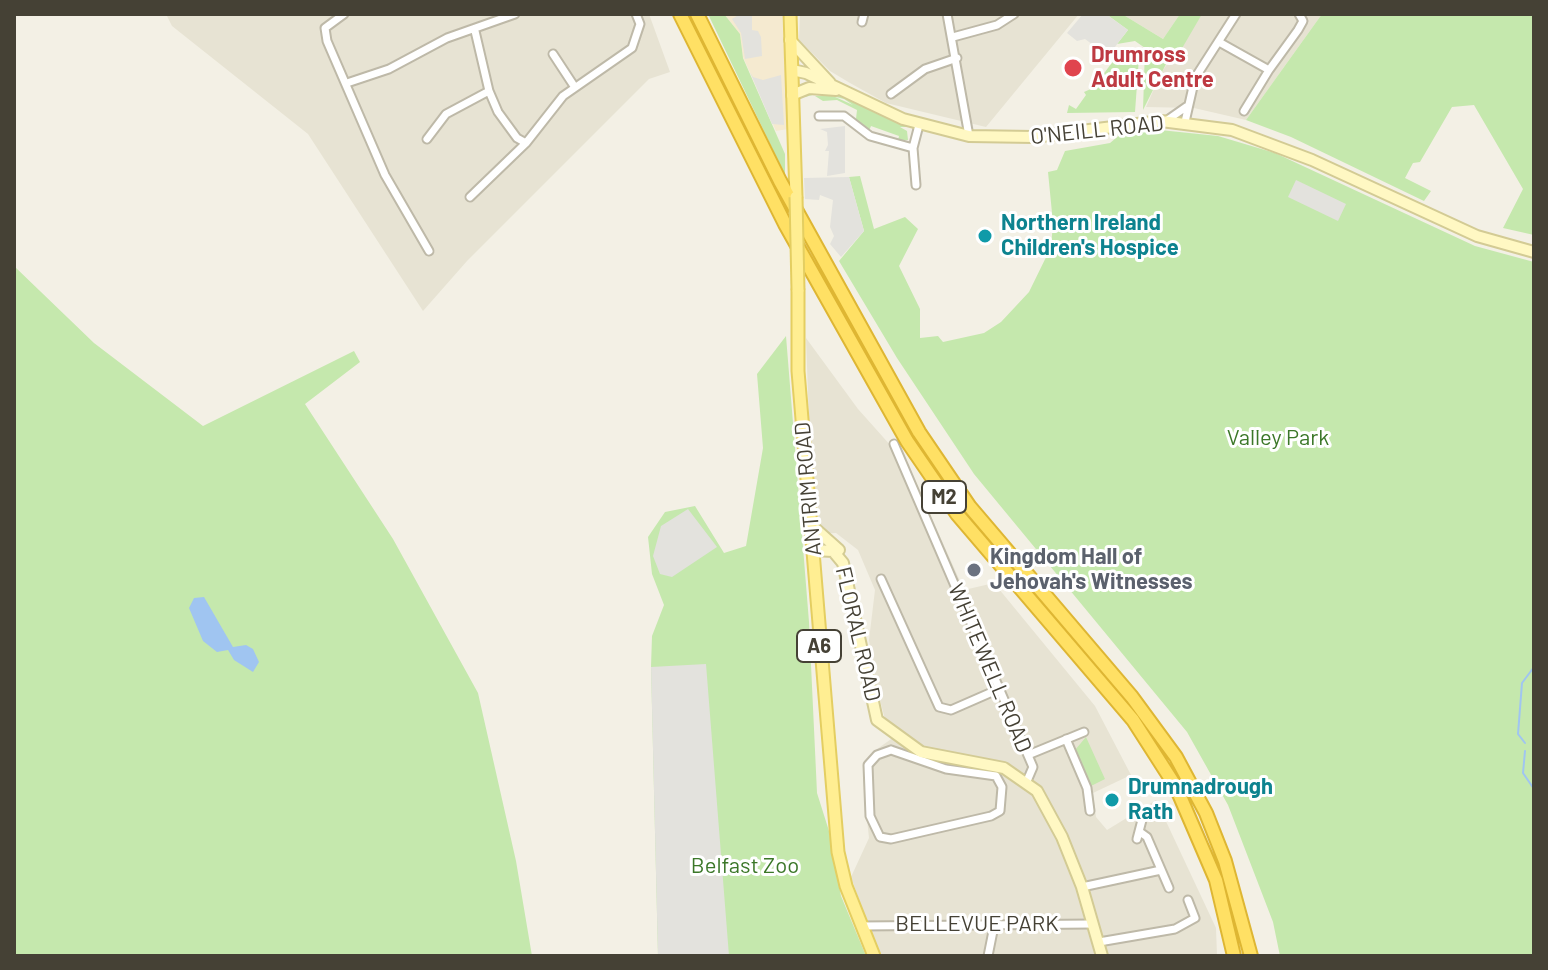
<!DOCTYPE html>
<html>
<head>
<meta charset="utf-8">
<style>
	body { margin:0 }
	#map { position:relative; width:1548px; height:970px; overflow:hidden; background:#f3f0e5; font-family:Barlow,sans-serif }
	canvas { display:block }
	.frame { position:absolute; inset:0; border:16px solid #454135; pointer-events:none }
</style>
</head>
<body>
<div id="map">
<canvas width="1548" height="970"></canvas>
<div class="frame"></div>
</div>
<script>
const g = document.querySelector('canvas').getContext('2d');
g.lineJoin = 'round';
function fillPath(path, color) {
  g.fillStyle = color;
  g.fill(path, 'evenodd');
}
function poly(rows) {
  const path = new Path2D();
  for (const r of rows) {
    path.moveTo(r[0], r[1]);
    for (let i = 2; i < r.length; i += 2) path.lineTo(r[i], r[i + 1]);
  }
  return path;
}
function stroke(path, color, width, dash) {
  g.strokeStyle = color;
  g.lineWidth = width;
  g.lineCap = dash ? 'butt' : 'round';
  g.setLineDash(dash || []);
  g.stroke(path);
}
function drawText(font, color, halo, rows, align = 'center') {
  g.font = font + ' Barlow,sans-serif';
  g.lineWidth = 6;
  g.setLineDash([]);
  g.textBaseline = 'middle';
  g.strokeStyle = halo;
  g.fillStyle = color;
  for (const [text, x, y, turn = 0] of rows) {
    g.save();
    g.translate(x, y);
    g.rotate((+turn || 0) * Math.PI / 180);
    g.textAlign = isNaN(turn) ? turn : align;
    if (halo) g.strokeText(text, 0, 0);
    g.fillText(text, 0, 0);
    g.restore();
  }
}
fillPath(poly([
	[166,14,649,14,670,72,649,79,467,261,423,311,308,134,172,26],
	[800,14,1079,14,986,127,886,103,850,83,830,71,799,40],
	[1122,14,1180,14,1163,39],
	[1202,14,1322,14,1246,120,1194,108,1146,107,1161,73],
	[806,338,858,409,908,465,964,590,994,583,1095,706,1131,775,1093,793,1096,817,1107,830,1156,800,1216,928,1217,956,879,956,851,877,869,838,863,781,865,764,873,752,901,732,885,719,878,693,869,640,875,590,858,550,836,533,813,534]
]), '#e7e3d3');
fillPath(poly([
	[724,14,782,14,788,129,776,131,743,57,740,34]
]), '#f5ead0');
fillPath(poly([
	[708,14,724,14,740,34,743,58,785,154,785,175],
	[1106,14,1122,14,1163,39,1180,14,1202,14,1181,50,1177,48,1165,66,1143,110,1145,48,1135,41,1117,44,1128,30],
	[1322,14,1534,14,1534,235,1503,228,1523,189,1474,105,1452,107,1420,162,1413,163,1405,178,1431,191,1424,201,1291,137,1246,120],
	[1131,48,1139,57,1135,112,1067,113,1069,105,1076,109,1086,95,1084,92,1093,88,1120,52],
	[804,92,832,92,910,127,900,127,907,131,908,140,898,141,899,136,871,126,869,131,856,119,857,110,837,100,823,101,815,96,833,96,853,105,844,99,820,93,805,97],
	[1160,130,1218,136,1275,153,1475,246,1534,262,1534,956,1280,956,1273,922,1228,805,1187,732,974,474,897,358,839,261,864,231,849,177,860,176,874,229,905,217,918,229,899,266,920,309,920,338,938,336,943,342,984,333,1001,322,1029,292,1051,247,1053,223,1048,172,1057,170,1065,151,1110,143,1122,133],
	[14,266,94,343,203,426,354,351,360,362,305,404,393,539,478,693,516,861,532,956,14,956],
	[786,336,809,622,817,793,829,831,841,896,866,956,658,956,651,667,652,636,664,605,652,574,648,537,665,512,695,506,724,553,746,546,763,448,757,374],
	[1086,737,1105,779,1091,786,1075,750]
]), '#c5e8ad');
fillPath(poly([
	[740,14,752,14,752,30,758,31,761,37,762,56,745,59,741,33,732,19],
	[1083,14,1106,14,1128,30,1108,56,1085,39,1077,41,1067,33],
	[750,72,753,77,763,80,781,75,784,125,772,124],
	[845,126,845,173,827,176,829,151,825,151,828,145,827,132,820,129],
	[849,177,864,231,841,257,830,244,834,236,830,227,833,200,820,195,819,200,805,199,804,178],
	[1296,180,1346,204,1338,221,1288,197],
	[688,509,717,547,672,577,660,574,653,556,661,526],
	[706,664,729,956,658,956,651,667]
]), '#e3e2dd');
fillPath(poly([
	[204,597,233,647,246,645,253,649,259,662,253,672,234,660,228,650,217,652,203,641,189,608,194,598]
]), '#a0c5f1');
stroke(poly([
	[1525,743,1518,734,1522,683,1534,667],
	[1525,751,1523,773,1534,789]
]), '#a0c5f1', 2);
const street = poly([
	[344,14,325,28,327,41,385,175,429,251],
	[947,14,969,136],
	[862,22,864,14],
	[475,31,489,91,498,112,517,138,526,143],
	[953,37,997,25,1014,14],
	[1219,42,1269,70,1298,30,1303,21,1299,14],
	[553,54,574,86],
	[347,83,389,69,447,38,515,14],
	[891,94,925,69,957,58],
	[1244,111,1269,70],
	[819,116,844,116,870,136,913,148],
	[1166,121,1186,107],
	[1185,122,1195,78,1236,14],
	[427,139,446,114,489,91],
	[916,185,913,148,919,125],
	[470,197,526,143,563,96,632,48,640,24,636,14],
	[894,444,1033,767,1027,781],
	[881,579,939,707,951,710,999,689],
	[1066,739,1087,788,1090,811],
	[891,750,946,769,996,776,1002,787,1000,811,991,816,891,839,880,837,870,816,868,765,877,755,891,750],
	[1028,755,1084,732],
	[1140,832,1147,837,1169,888],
	[1137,839,1142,820],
	[1082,887,1161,870],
	[861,926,1093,924],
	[1099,942,1175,929,1195,918,1188,900],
	[988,956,994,926]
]);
const secondary = poly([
	[790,40,830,83],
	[792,70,806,73,903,119,969,136,1033,137,1161,121,1232,130,1312,160,1477,236,1534,252],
	[792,95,809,88,836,90],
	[811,525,839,550],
	[813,550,833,551,843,563,877,720,921,752,1004,768,1037,791,1062,837,1082,887,1102,956]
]);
const primary = poly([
	[790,14,796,197],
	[798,290,798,371,838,852,846,886,874,956]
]);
const highway = poly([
	[680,14,785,224,907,441,957,514,1133,720,1176,787,1216,880,1234,956],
	[697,14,780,181,919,432,970,507,1132,697,1176,757,1206,813,1225,861,1251,956]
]);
stroke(street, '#beb9a8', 11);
stroke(secondary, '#d3cb94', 14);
stroke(primary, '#e4ce61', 15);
stroke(highway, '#deb633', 16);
stroke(street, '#fff', 7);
stroke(secondary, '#fff8c3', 10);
stroke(primary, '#ffee92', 11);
stroke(highway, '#ffe064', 12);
const primaryBridge = poly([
	[796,197,798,290]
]);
stroke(primaryBridge, '#e4ce61', 15, []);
stroke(primaryBridge, '#ffee92', 11);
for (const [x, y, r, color] of [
	[1073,68,10,"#e0444e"],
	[985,236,8,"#0f9aa8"],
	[974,570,8,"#6b7280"],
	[1112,800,8,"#0f9aa8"]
]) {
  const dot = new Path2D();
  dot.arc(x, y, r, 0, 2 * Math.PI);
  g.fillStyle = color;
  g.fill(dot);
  stroke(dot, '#fff', 3);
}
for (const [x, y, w] of [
	[944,497,44],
	[819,646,44]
]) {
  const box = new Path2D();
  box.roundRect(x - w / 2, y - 16, w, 32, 6);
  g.fillStyle = '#fff';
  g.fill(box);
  stroke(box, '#454135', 2);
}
drawText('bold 20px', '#454135', null, [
	["M2",944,497],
	["A6",819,646]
]);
drawText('bold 22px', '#be3a42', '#fff', [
	["Drumross",1091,55],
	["Adult Centre",1091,80]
], 'left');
drawText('22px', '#454135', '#fff', [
	["O'NEILL ROAD",1097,130,-6],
	["ANTRIM ROAD",808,489,-95],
	["FLORAL ROAD",858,634,77],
	["WHITEWELL ROAD",990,668,67],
	["BELLEVUE PARK",977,924]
]);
drawText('bold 22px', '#0d838f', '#fff', [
	["Northern Ireland",1001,223],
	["Children's Hospice",1001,248],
	["Drumnadrough",1128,787],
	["Rath",1128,812]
], 'left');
drawText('22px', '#3b7728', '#fff', [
	["Valley Park",1278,438],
	["Belfast Zoo",745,866]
]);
drawText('bold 22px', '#5b616d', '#fff', [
	["Kingdom Hall of",990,557],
	["Jehovah's Witnesses",990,582]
], 'left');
</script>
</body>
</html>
